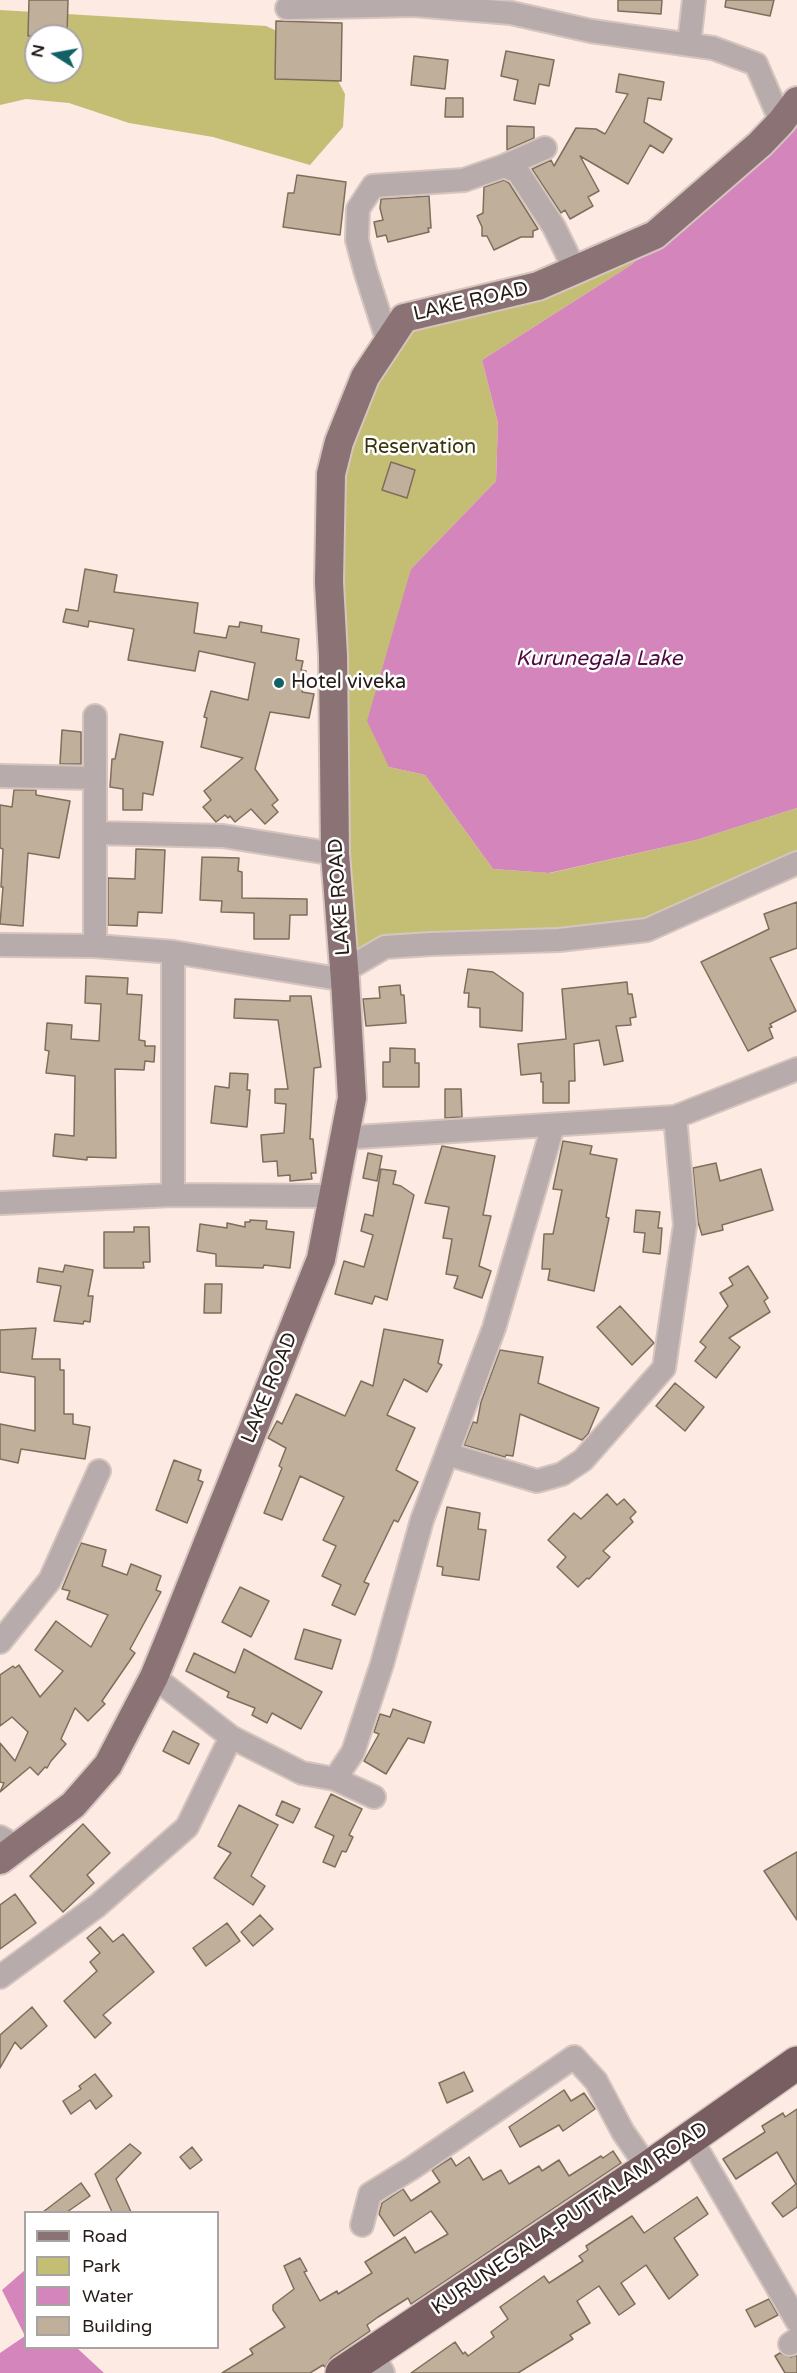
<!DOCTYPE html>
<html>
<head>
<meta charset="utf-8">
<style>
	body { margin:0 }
	#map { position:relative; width:797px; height:2373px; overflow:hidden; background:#fceae3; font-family:"Varela Round",sans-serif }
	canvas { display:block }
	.legend { position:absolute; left:24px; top:2211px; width:195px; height:138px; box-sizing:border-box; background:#fff; border:2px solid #a8a4a2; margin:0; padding:8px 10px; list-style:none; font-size:18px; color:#251b17 }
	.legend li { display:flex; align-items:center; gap:12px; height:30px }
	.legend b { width:30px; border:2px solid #a8a4a2 }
	.north { position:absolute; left:24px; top:24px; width:60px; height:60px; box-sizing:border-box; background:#fff; border:2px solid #a8a4a2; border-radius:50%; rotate:281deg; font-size:16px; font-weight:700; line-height:24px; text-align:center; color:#251b17 }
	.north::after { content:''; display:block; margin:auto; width:21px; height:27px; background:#126265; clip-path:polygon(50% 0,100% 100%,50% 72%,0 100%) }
</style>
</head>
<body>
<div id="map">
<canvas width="797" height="2373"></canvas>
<ul class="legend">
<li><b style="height:8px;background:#8a7275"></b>Road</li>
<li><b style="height:16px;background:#c4be74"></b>Park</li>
<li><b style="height:16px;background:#d385bc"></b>Water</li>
<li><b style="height:16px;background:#c0af9a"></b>Building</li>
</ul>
<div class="north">N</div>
</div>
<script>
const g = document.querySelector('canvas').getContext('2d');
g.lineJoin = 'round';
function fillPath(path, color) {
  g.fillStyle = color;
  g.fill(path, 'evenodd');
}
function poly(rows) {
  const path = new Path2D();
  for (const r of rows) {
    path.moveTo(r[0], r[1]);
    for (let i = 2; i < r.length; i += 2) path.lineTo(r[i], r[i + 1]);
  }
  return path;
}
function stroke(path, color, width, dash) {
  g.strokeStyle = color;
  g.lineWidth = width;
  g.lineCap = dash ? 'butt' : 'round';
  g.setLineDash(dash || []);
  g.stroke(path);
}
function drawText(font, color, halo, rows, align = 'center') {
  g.font = font + ' "Varela Round",sans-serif';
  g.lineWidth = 5;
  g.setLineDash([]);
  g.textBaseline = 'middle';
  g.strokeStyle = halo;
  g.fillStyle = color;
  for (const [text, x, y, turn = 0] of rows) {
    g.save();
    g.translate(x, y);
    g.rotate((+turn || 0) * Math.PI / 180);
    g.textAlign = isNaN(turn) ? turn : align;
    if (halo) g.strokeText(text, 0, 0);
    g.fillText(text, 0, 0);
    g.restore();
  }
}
fillPath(poly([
	[0,10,266,26,323,52,345,94,343,127,310,165,213,137,129,123,69,103,26,99,0,105],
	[36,36,72,36,72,72,36,72],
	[797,120,631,265,482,360,498,423,496,481,411,569,389,767,425,775,493,869,550,873,696,840,797,808,797,863,647,930,431,944,344,971,331,474,404,318,655,235]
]), '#c4be74');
fillPath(poly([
	[797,120,797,808,696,840,549,873,493,869,425,775,389,767,367,721,411,569,496,481,498,423,482,360,631,265],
	[25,2270,26,2348,77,2348,104,2373,0,2373,0,2353,25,2336,2,2290]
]), '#d385bc');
const building = poly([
	[29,0,68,0,67,36,28,36,29,0],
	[618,0,662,0,661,14,618,11,618,0],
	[726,0,774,0,770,16,725,7,726,0],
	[276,21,342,23,341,81,275,79,276,21],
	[506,51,554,60,549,86,539,84,535,104,514,100,518,80,501,76,506,51],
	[414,56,448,60,445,89,411,85,414,56],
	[619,74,664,82,661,100,648,98,644,122,672,139,663,153,650,145,628,184,580,156,599,191,588,197,593,206,570,219,565,210,561,213,532,169,551,160,554,166,576,128,596,129,605,134,628,94,616,92,619,74],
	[446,98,463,98,463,117,445,117,446,98],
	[507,126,534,127,534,138,507,150,507,126],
	[297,175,346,182,340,235,283,227,288,193,294,193,297,175],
	[504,180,509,183,538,229,533,231,533,237,521,237,494,250,487,236,482,236,482,227,477,216,483,213,484,187,504,180],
	[429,196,431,228,428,228,429,232,388,242,386,235,377,237,374,222,383,220,380,208,381,199,429,196],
	[391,462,415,470,407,498,382,490,391,462],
	[85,569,117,575,114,592,198,603,194,633,226,638,229,626,239,627,240,622,262,626,261,632,299,639,296,660,303,661,301,670,306,671,302,692,314,694,309,718,270,712,255,769,278,800,272,805,278,812,265,824,251,809,235,822,230,816,228,818,225,815,216,822,203,807,211,800,204,791,243,758,201,747,207,718,204,717,211,691,248,700,255,663,199,651,195,671,128,660,134,629,89,621,88,627,63,622,66,609,78,611,85,569],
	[62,730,81,732,81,764,60,764,62,730],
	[120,734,163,742,153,795,143,793,142,810,123,810,123,789,110,787,112,759,115,759,120,734],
	[14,790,36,790,36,795,70,801,59,858,28,853,23,926,0,924,3,887,1,887,3,849,0,848,0,805,12,807,14,790],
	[136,849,165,850,162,913,138,912,137,926,108,925,108,878,135,879,136,849],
	[202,857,239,858,238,871,242,872,242,898,307,899,307,915,290,915,289,939,254,939,254,913,221,912,222,901,200,900,202,857],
	[797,902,797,948,770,958,796,1011,770,1024,772,1027,769,1028,773,1038,748,1051,701,962,769,929,764,914,797,902],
	[468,969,493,972,523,993,522,1031,480,1027,480,1008,468,1007,469,993,464,993,468,969],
	[86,976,128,978,127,994,142,995,139,1040,145,1041,145,1046,155,1046,154,1062,145,1061,144,1070,115,1069,116,1158,87,1157,87,1160,53,1156,55,1134,74,1136,75,1076,46,1073,49,1051,45,1050,47,1023,72,1025,71,1039,99,1041,101,1004,85,1003,86,976],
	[627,982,628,994,632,994,636,1017,630,1018,631,1025,616,1026,623,1061,604,1065,599,1040,574,1044,575,1081,569,1081,569,1103,543,1103,543,1082,541,1082,541,1073,521,1075,518,1044,566,1039,562,989,627,982],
	[400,985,401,995,404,995,406,1023,366,1026,363,999,380,998,379,987,400,985],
	[290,996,311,996,321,1067,314,1068,310,1139,313,1139,316,1173,311,1173,312,1179,290,1181,290,1175,278,1176,277,1161,263,1162,261,1135,284,1133,286,1104,275,1103,275,1089,288,1089,278,1020,234,1018,235,999,290,1001,290,996],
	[390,1048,415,1049,415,1063,419,1063,419,1087,383,1087,383,1062,390,1062,390,1048],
	[230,1073,248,1074,247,1090,250,1090,247,1127,211,1123,215,1086,229,1088,230,1073],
	[445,1089,461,1089,462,1117,445,1118,445,1089],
	[563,1141,592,1146,590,1154,617,1159,606,1217,609,1218,594,1291,548,1280,550,1269,542,1269,544,1234,553,1234,562,1190,553,1189,563,1141],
	[442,1146,495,1156,483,1215,491,1216,479,1266,491,1271,482,1298,454,1288,458,1276,446,1274,452,1239,443,1238,449,1207,425,1203,442,1146],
	[368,1153,382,1156,377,1181,363,1178,368,1153],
	[716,1163,720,1181,761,1169,773,1210,722,1225,723,1230,702,1235,698,1222,693,1168,716,1163],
	[381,1169,396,1171,393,1184,401,1186,414,1195,387,1300,375,1296,372,1304,335,1294,344,1261,364,1267,373,1235,361,1231,365,1214,373,1216,381,1169],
	[636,1210,660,1212,658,1228,662,1228,660,1254,643,1252,645,1233,634,1232,636,1210],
	[250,1220,267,1221,266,1229,294,1232,290,1268,264,1265,263,1268,216,1266,216,1254,197,1251,200,1224,227,1228,227,1223,245,1227,245,1222,250,1222,250,1220],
	[134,1227,149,1227,150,1262,143,1262,144,1268,104,1268,104,1232,134,1232,134,1227],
	[65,1265,93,1270,88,1296,93,1296,90,1322,84,1321,83,1324,54,1321,61,1286,37,1282,39,1268,63,1272,65,1265],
	[748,1266,768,1298,764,1301,770,1312,729,1338,740,1347,716,1378,695,1361,706,1347,700,1342,728,1306,720,1293,733,1285,729,1278,748,1266],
	[205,1284,222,1284,221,1313,204,1313,205,1284],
	[620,1306,654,1343,632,1365,597,1327,620,1306],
	[36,1328,32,1359,60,1359,60,1370,64,1370,64,1414,73,1414,73,1424,90,1427,85,1459,21,1449,18,1463,0,1459,0,1424,35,1431,35,1377,0,1372,0,1330,36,1328],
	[384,1329,443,1340,438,1363,442,1365,427,1392,404,1379,387,1415,415,1428,396,1470,418,1482,398,1522,394,1520,364,1582,369,1584,355,1615,332,1605,341,1585,322,1576,336,1546,323,1540,344,1497,300,1476,282,1520,264,1513,282,1468,279,1466,286,1448,268,1438,277,1421,282,1424,296,1394,345,1416,361,1381,373,1386,384,1329],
	[500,1350,543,1357,538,1383,599,1408,588,1434,582,1440,520,1414,513,1456,506,1455,505,1457,464,1445,473,1422,477,1423,481,1402,500,1350],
	[675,1383,704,1407,685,1431,656,1406,675,1383],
	[174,1460,201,1470,198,1480,203,1482,187,1523,156,1510,174,1460],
	[607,1494,617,1505,624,1499,636,1512,630,1518,633,1522,603,1551,610,1557,589,1579,587,1578,578,1587,557,1567,566,1557,548,1540,574,1513,581,1519,607,1494],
	[447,1507,480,1513,478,1529,486,1530,479,1580,442,1575,443,1567,437,1566,447,1507],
	[81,1543,106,1550,102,1566,127,1575,131,1564,161,1576,156,1590,161,1592,130,1649,135,1653,102,1701,105,1704,88,1721,75,1708,61,1739,66,1744,51,1761,47,1768,45,1767,38,1775,30,1767,0,1792,4,1783,0,1782,0,1743,15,1761,28,1732,12,1717,0,1726,0,1675,13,1666,15,1668,19,1665,40,1697,63,1671,35,1650,56,1621,91,1647,108,1615,67,1599,70,1591,62,1589,81,1543],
	[240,1587,269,1601,251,1637,222,1622,240,1587],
	[304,1629,341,1640,332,1669,295,1659,304,1629],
	[244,1649,322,1692,301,1729,272,1713,267,1723,252,1715,255,1708,227,1697,229,1692,186,1671,194,1653,235,1673,244,1649],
	[393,1709,431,1722,424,1743,408,1738,386,1774,364,1761,379,1734,374,1732,380,1714,390,1717,393,1709],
	[173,1731,199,1744,189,1764,163,1751,173,1731],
	[331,1794,362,1809,349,1835,353,1837,346,1852,342,1851,335,1867,323,1862,334,1836,315,1827,331,1794],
	[282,1801,300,1809,293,1823,276,1815,282,1801],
	[239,1805,278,1825,251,1876,265,1886,253,1905,214,1878,231,1853,218,1846,239,1805],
	[83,1824,110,1853,87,1875,94,1883,63,1912,30,1876,83,1824],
	[797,1852,797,1920,764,1871,797,1852],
	[15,1894,36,1923,0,1949,0,1905,15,1894],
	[260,1915,273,1929,253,1946,241,1932,260,1915],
	[227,1923,240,1941,206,1966,193,1948,227,1923],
	[100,1927,113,1942,123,1934,154,1972,103,2015,111,2023,95,2038,64,2001,97,1971,90,1962,100,1953,87,1938,100,1927],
	[32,2007,47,2026,21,2049,15,2042,0,2068,0,2035,32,2007],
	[464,2072,473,2091,447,2103,439,2083,464,2072],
	[95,2074,112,2096,96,2109,90,2100,71,2114,63,2101,81,2089,79,2086,95,2074],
	[564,2090,571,2101,584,2093,595,2109,563,2131,559,2125,520,2147,509,2127,564,2090],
	[797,2109,797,2207,783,2217,772,2203,796,2184,777,2152,736,2179,723,2159,765,2132,762,2126,783,2113,785,2117,797,2109],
	[130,2144,141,2153,116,2179,131,2212,112,2212,95,2174,130,2144],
	[192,2147,202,2160,190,2169,180,2157,192,2147],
	[613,2151,621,2163,411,2304,408,2298,378,2317,367,2325,370,2331,332,2357,325,2367,323,2365,310,2373,222,2373,253,2354,250,2349,285,2327,273,2310,273,2305,294,2289,284,2266,300,2258,307,2271,304,2272,320,2301,337,2291,338,2294,372,2273,365,2262,405,2237,415,2253,448,2234,431,2211,394,2236,379,2214,382,2203,403,2189,411,2201,440,2182,432,2170,451,2158,456,2166,469,2157,483,2180,501,2170,509,2184,539,2166,542,2171,559,2160,569,2176,601,2156,603,2158,613,2151],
	[81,2183,90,2196,67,2212,43,2212,81,2183],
	[697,2197,708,2214,674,2238,698,2275,669,2299,646,2265,621,2283,635,2304,619,2315,599,2286,577,2301,590,2323,570,2335,573,2339,518,2373,411,2373,455,2342,463,2354,465,2352,468,2356,494,2337,491,2332,508,2319,500,2307,544,2276,549,2283,583,2261,579,2256,588,2250,586,2246,632,2216,644,2233,697,2197],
	[769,2299,778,2315,755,2327,746,2310,769,2299],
	[780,2353,791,2357,797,2355,797,2373,785,2373,775,2356,780,2353]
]);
fillPath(building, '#c0af9a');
stroke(building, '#7e6e5a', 1.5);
const minor = poly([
	[287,8,414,5,511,13,591,31,713,48,756,64,781,122],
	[689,44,694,0],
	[504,166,545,148],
	[388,342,365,270,357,240,358,209,373,186,464,180,504,166,518,172,554,227,575,270],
	[0,776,94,778],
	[96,833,223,836,335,854],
	[0,945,95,946,173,952,345,980],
	[95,946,95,716],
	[173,952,173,1195],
	[344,971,385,947,431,944,559,940,647,930,797,863],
	[342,1138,675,1117,797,1069],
	[0,1203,173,1195,335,1196],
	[447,1454,537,1481,562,1474,583,1460,664,1368,685,1225,675,1117],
	[0,1642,50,1580,99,1471],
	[154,1677,231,1737,302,1773,335,1779,374,1797],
	[335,1779,353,1752,382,1664,422,1520,494,1328,553,1126],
	[0,1837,17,1847],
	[0,1977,97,1906,187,1827,231,1737],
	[690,2137,797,2321],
	[362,2225,370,2194,412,2168,574,2057,596,2081,623,2132,648,2168],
	[790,2344,797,2339],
	[373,2353,383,2373]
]);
const major = poly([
	[0,1860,73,1805,108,1765,154,1677,172,1633,321,1259,352,1098,345,980,335,854,333,656,329,582,331,474,339,442,365,377,404,318,538,286,655,235,760,144,781,122,797,101]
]);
const highway = poly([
	[342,2373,648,2168,797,2063]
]);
stroke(minor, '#d5c5be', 26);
stroke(major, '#d5c5be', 32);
stroke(highway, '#d5c5be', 36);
stroke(minor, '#b8abac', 22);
stroke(major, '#8a7275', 28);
stroke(highway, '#795e61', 33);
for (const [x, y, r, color] of [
	[279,683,6,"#126265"]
]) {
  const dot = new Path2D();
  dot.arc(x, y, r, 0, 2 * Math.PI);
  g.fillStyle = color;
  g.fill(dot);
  stroke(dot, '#fff', 2);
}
drawText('20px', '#251b17', '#fff', [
	["LAKE ROAD",471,302,-13],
	["LAKE ROAD",340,897,-94],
	["LAKE ROAD",270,1388,-68],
	["KURUNEGALA-PUTTALAM ROAD",570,2219,-34]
]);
drawText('20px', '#38350b', '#fff', [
	["Reservation",420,448]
]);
drawText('20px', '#251b17', '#fff', [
	["Hotel viveka",291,683]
], 'left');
drawText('italic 21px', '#500941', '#fff', [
	["Kurunegala Lake",599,659]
]);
</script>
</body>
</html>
